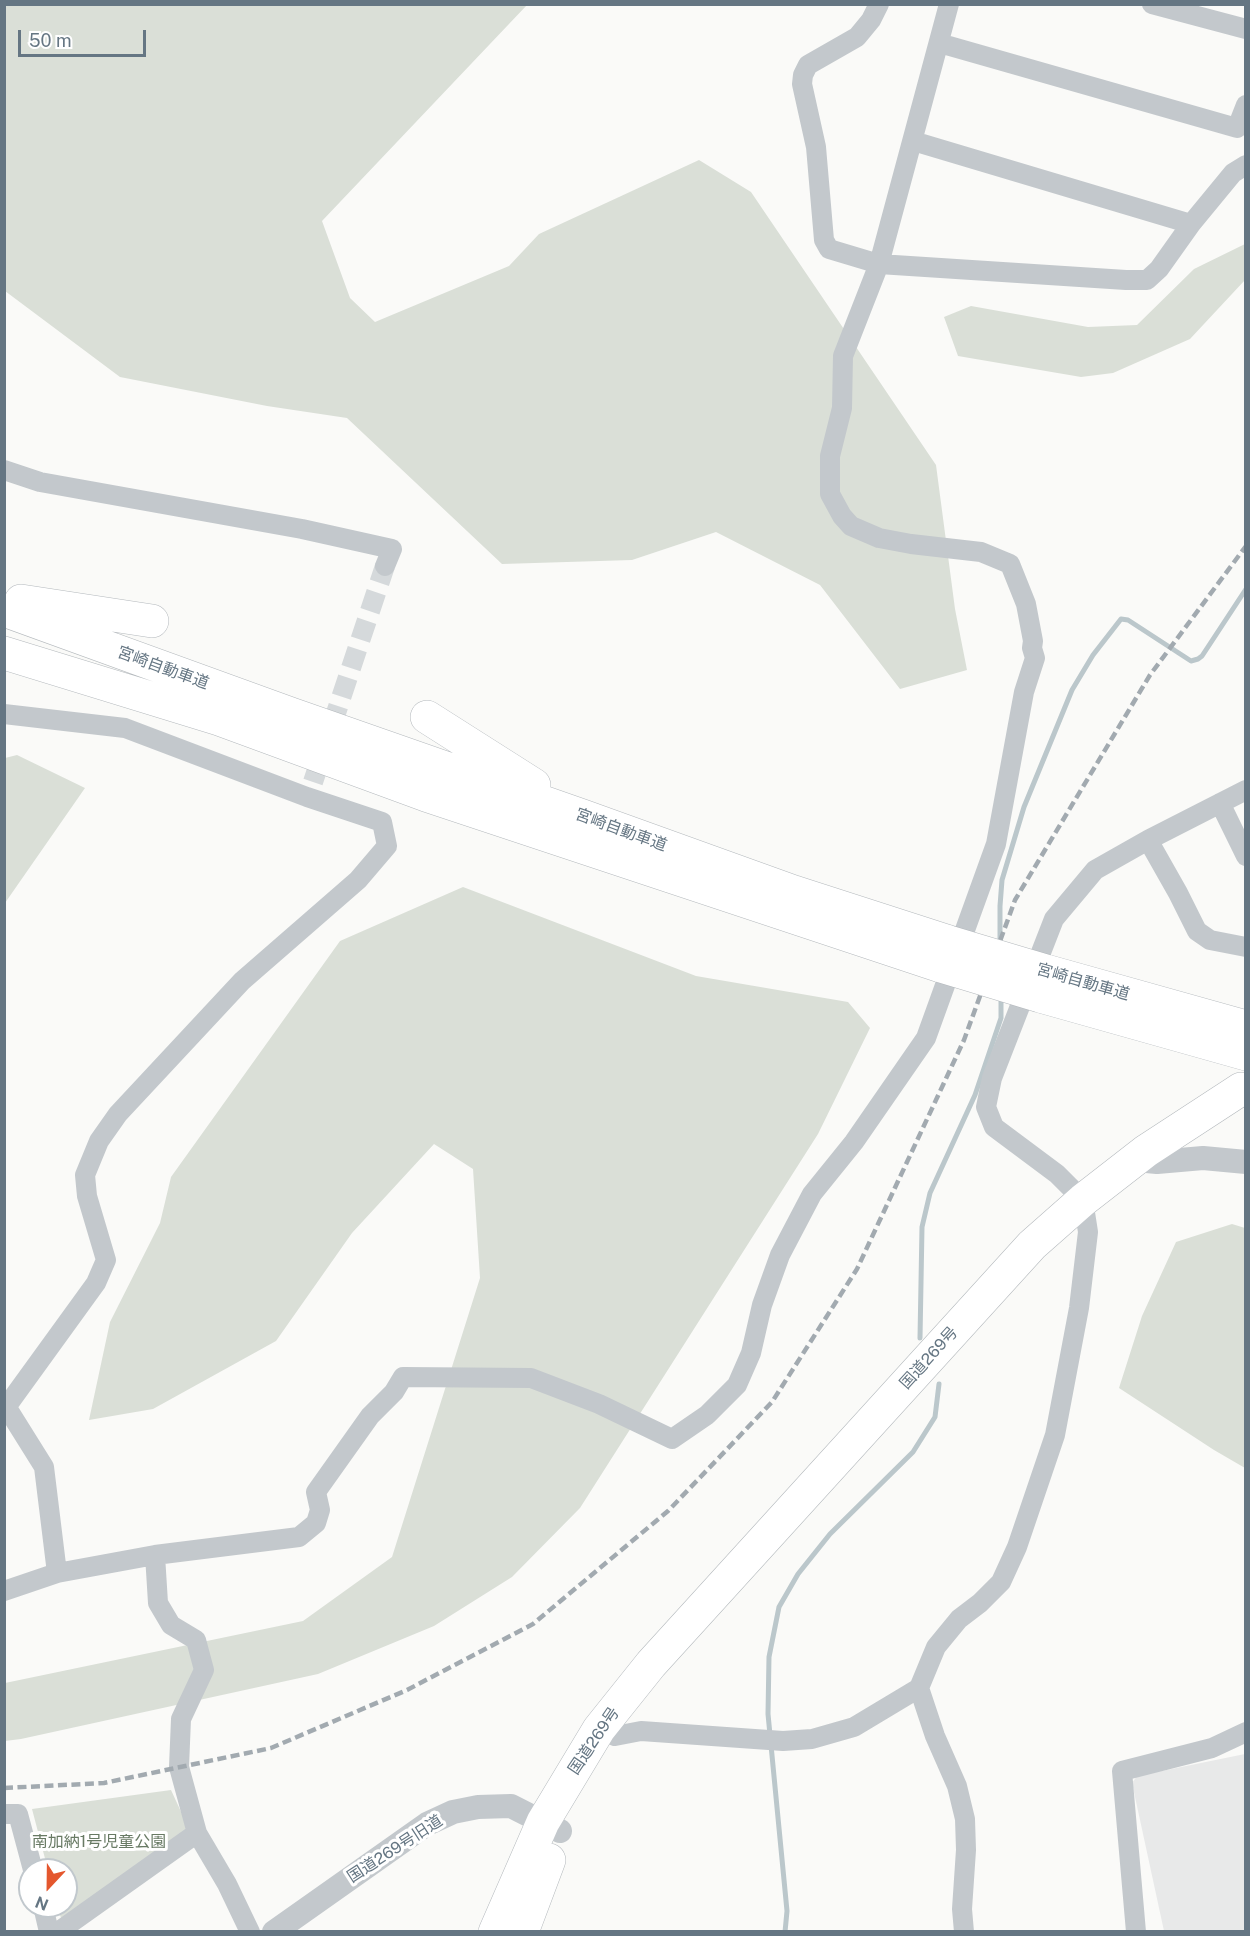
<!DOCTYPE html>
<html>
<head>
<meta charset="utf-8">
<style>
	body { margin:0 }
	#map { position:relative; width:1250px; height:1936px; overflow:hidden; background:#fafaf8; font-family:"Public Sans",sans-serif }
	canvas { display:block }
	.frame { position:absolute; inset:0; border:6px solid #657683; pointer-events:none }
	.north { position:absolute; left:18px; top:1858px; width:60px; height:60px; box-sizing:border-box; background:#fff; border:2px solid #c1c8cd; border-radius:50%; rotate:202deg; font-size:16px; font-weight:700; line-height:24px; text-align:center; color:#657683 }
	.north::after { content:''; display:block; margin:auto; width:21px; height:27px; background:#e4572e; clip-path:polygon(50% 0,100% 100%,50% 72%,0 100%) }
	.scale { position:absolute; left:18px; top:30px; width:128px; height:27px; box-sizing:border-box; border:3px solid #657683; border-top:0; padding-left:8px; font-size:18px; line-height:21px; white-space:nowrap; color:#657683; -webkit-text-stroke:4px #fff; paint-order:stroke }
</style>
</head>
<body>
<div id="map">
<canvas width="1250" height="1936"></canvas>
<div class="frame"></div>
<div class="north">N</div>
<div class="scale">50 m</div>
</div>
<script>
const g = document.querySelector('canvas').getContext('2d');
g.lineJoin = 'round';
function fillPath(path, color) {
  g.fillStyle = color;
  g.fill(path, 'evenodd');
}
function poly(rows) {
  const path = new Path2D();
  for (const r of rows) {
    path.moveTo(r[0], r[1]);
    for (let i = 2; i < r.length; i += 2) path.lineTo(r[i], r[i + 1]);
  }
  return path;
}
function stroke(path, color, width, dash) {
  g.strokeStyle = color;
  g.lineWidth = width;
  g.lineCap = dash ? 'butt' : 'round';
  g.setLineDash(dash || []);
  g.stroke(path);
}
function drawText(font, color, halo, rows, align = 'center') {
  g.font = font + ' "Public Sans","Noto Sans JP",sans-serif';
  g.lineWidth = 6;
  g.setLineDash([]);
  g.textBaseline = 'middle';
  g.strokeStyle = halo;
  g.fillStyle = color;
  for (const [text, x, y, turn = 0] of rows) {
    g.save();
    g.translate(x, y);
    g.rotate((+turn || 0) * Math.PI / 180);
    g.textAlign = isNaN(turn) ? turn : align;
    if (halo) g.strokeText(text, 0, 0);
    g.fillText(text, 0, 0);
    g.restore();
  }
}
fillPath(poly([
	[1245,1754,1245,1931,1164,1931,1132,1783,1137,1776]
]), '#e8e9e9');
fillPath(poly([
	[4,5,527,5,322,221,350,298,375,322,509,266,539,234,699,160,751,192,936,465,955,609,967,670,900,689,820,585,716,532,632,560,502,564,347,418,267,406,120,377,5,291],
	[1245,244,1245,280,1190,339,1113,373,1081,377,958,356,944,317,971,306,1088,327,1137,325,1194,269],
	[17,755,85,788,5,903,5,758],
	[463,887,696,976,848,1002,870,1028,818,1134,580,1508,512,1577,434,1626,318,1674,21,1739,5,1741,5,1683,303,1621,392,1557,480,1278,473,1169,434,1144,352,1233,276,1341,153,1409,89,1420,110,1322,160,1223,171,1177,340,941],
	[1232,1224,1245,1228,1245,1468,1214,1450,1119,1388,1142,1316,1176,1242],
	[171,1790,189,1829,61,1918,57,1906,66,1906,66,1870,48,1870,32,1809]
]), '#dadfd7');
stroke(poly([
	[1000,946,1000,906,1002,880,1024,807,1072,690,1093,655,1121,619,1128,620,1191,661,1198,659,1202,656,1246,589],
	[920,1338,922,1227,930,1193,975,1095,1001,1018,1001,994],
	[785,1932,787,1911,768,1714,769,1657,779,1607,798,1574,830,1534,913,1452,935,1417,939,1384]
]), '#bbc7cb', 5);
stroke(poly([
	[313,782,385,566]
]), '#d5d9db', 20, [20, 10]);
const trunk = poly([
	[495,1932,543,1822,599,1729,651,1664,1032,1245,1083,1200,1146,1151,1241,1089],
	[522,1932,549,1860]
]);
const motorway = poly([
	[21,601,152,621],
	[4,610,291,714,583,816,794,892,949,942],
	[4,653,219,719,426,795,941,966],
	[427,717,534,785],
	[1046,971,1246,1027],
	[1040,996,1246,1054]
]);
stroke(trunk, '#b4b9bd', 34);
stroke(motorway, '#b4b9bd', 34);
stroke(poly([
	[879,4,871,20,857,37,808,65,803,75,802,84,816,147,824,240,829,249,879,264,1126,280,1147,280,1159,269,1191,224,1233,173,1246,165],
	[1152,4,1246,29],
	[939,43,1237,128,1246,105],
	[913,141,1191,224],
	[4,470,40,482,302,529,392,549,385,566],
	[4,714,125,728,307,797,382,822,387,846,358,880,242,981,118,1114,99,1141,85,1175,87,1196,106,1260,96,1283,7,1406],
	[1220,803,1246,856],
	[1148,840,1178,893,1197,931,1210,940,1246,947],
	[4,1403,44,1467,57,1573],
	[155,1555,158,1603,171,1625,196,1640,204,1670,181,1719,179,1767,197,1833,227,1884,250,1932],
	[4,1591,57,1573,155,1555,299,1537,316,1523,320,1510,316,1492,370,1416,394,1392,403,1377,531,1378,599,1404,672,1439,707,1415,737,1385,751,1353,762,1305,780,1255,812,1194,854,1142,926,1038,996,844,1024,692,1035,658,1032,648,1033,641,1026,604,1010,564,981,552,911,544,879,538,851,526,842,516,830,494,830,456,842,408,843,356,879,264,949,4],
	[599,1729,615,1736,641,1731,783,1741,812,1739,854,1727,919,1688],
	[4,1814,18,1814,33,1870],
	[43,1906,49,1932],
	[58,1932,197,1833],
	[964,1932,962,1909,966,1850,965,1819,957,1786,935,1736,919,1688,936,1647,959,1619,980,1603,1001,1582,1017,1547,1055,1435,1079,1308,1088,1232,1083,1200,1057,1174,994,1127,986,1107,992,1078,1054,919,1095,870,1148,840,1246,790],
	[1136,1932,1122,1771,1212,1748,1246,1732]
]), '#c3c8cc', 20);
stroke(poly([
	[1136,1160,1157,1162,1203,1158,1246,1162],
	[274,1932,427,1824,453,1812,478,1807,511,1806,560,1831]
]), '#c3c8cc', 24);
stroke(trunk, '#fff', 33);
stroke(motorway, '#fff', 33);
stroke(poly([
	[4,1788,104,1783,271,1748,407,1690,533,1624,668,1511,772,1402,857,1269,964,1040,1015,900,1150,675,1246,546]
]), '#a2aab0', 4.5, [9, 4.5]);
const motorwayBridge = poly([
	[949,942,1046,971],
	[941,966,1040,996]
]);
stroke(motorwayBridge, '#b4b9bd', 34, []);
stroke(motorwayBridge, '#fff', 33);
drawText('16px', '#657683', '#fff', [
	["宮崎自動車道",163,668,20],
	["宮崎自動車道",621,830,20],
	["宮崎自動車道",1083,982,16],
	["国道269号",929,1358,-48],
	["国道269号",594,1741,-56],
	["国道269号旧道",395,1849,-33]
]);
drawText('16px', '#687a64', '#fff', [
	["南加納1号児童公園",99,1842]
]);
</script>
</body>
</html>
